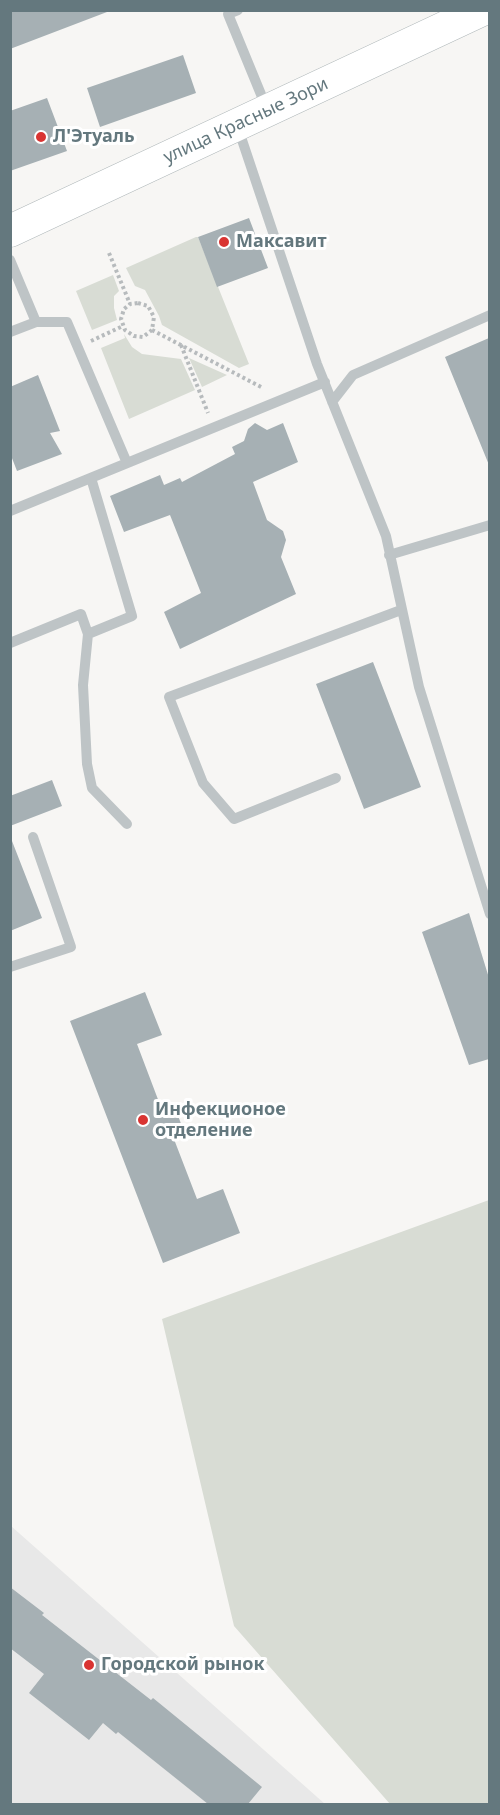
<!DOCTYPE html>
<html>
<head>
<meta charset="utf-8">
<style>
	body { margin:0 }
	#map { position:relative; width:500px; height:1815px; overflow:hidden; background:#f7f6f4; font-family:"Noto Sans",sans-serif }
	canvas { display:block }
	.frame { position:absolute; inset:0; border:12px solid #64787e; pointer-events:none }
</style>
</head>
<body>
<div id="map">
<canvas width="500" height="1815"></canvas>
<div class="frame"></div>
</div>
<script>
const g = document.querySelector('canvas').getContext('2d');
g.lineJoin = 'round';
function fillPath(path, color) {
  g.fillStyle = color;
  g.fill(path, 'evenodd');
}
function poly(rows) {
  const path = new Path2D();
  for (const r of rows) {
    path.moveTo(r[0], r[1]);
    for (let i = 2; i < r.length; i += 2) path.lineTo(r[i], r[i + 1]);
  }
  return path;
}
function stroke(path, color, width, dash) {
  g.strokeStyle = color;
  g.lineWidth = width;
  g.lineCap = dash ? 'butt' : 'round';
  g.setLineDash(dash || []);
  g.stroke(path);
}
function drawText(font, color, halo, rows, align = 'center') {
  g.font = font + ' "Noto Sans",sans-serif';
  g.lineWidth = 6;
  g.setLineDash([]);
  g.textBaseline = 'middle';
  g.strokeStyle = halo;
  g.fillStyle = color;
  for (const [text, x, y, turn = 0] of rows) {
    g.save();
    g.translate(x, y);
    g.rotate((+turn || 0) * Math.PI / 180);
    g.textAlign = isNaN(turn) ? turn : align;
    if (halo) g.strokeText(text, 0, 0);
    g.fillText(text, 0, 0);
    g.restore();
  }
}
fillPath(poly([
	[11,1526,325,1804,11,1804]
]), '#e8e8e8');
fillPath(poly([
	[196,237,198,237,249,364,239,368,162,325,159,316,145,290,135,286,126,268],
	[113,275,119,291,114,296,114,308,117,320,92,330,76,291],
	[124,334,132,347,142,354,181,359,195,390,129,419,101,348,125,338],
	[189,358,227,375,202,387],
	[489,1200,489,1804,390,1804,234,1626,162,1319]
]), '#d8dcd4');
fillPath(poly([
	[10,10,106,10,107,12,10,49],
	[183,55,196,93,100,127,87,88],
	[47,98,67,151,10,171,10,111],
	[249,218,268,268,217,287,198,237],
	[489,338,489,465,445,357],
	[38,375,60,431,50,433,62,454,17,471,10,453,10,387],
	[255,423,267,430,283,423,298,462,253,482,267,520,283,531,286,540,281,557,296,594,180,649,164,612,201,593,170,515,124,532,110,496,160,475,164,485,180,478,182,482,235,454,232,447,244,441,248,429],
	[373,662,421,787,364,809,316,684],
	[52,780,62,806,10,826,10,796],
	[10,841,12,841,42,918,10,931],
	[469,913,489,978,489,1059,469,1065,422,932],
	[145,992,162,1035,137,1044,162,1110,174,1105,183,1129,172,1134,197,1199,223,1189,240,1233,163,1263,70,1021],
	[10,1587,44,1613,42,1615,151,1700,153,1698,262,1787,248,1804,208,1804,118,1732,116,1734,103,1723,89,1740,29,1693,44,1674,10,1648]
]), '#a6b0b4');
const secondary = poly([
	[10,231,482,10]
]);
stroke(secondary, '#afb7b9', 33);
stroke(poly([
	[109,253,130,304],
	[138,303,148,306,154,317,152,330,143,337,134,336,125,330,121,319,124,309,130,304,138,303],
	[152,330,263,388],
	[91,341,123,326],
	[181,345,208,413]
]), '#b7bbbd', 4, [3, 3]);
stroke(poly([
	[238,10,228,14,267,109],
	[238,128,317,364,386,536,419,687,490,914],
	[10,260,36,322,67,322,127,463],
	[10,332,36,322],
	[332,402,353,375,490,315],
	[10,511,325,382],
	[389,555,490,525],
	[88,634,83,685,87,764,92,788,127,824],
	[10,643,81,614,88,634,132,616,91,478],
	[336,778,234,819,203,783,169,697,401,610],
	[10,967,71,947,33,837]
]), '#bec4c6', 10);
stroke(secondary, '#fff', 32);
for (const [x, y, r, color] of [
	[41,137,6,"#d93432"],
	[224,242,6,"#d93432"],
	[143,1120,6,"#d93432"],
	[89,1665,6,"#d93432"]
]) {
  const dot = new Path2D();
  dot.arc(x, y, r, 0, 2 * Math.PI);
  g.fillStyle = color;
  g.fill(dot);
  stroke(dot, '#fff', 2);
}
drawText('18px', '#64787e', '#fff', [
	["улица Красные Зори",246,121,-25]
]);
drawText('bold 18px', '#64787e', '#fff', [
	["Л'Этуаль",53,137],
	["Максавит",236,242],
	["Инфекционое",155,1110],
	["отделение",155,1131],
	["Городской рынок",101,1665]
], 'left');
</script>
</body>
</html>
